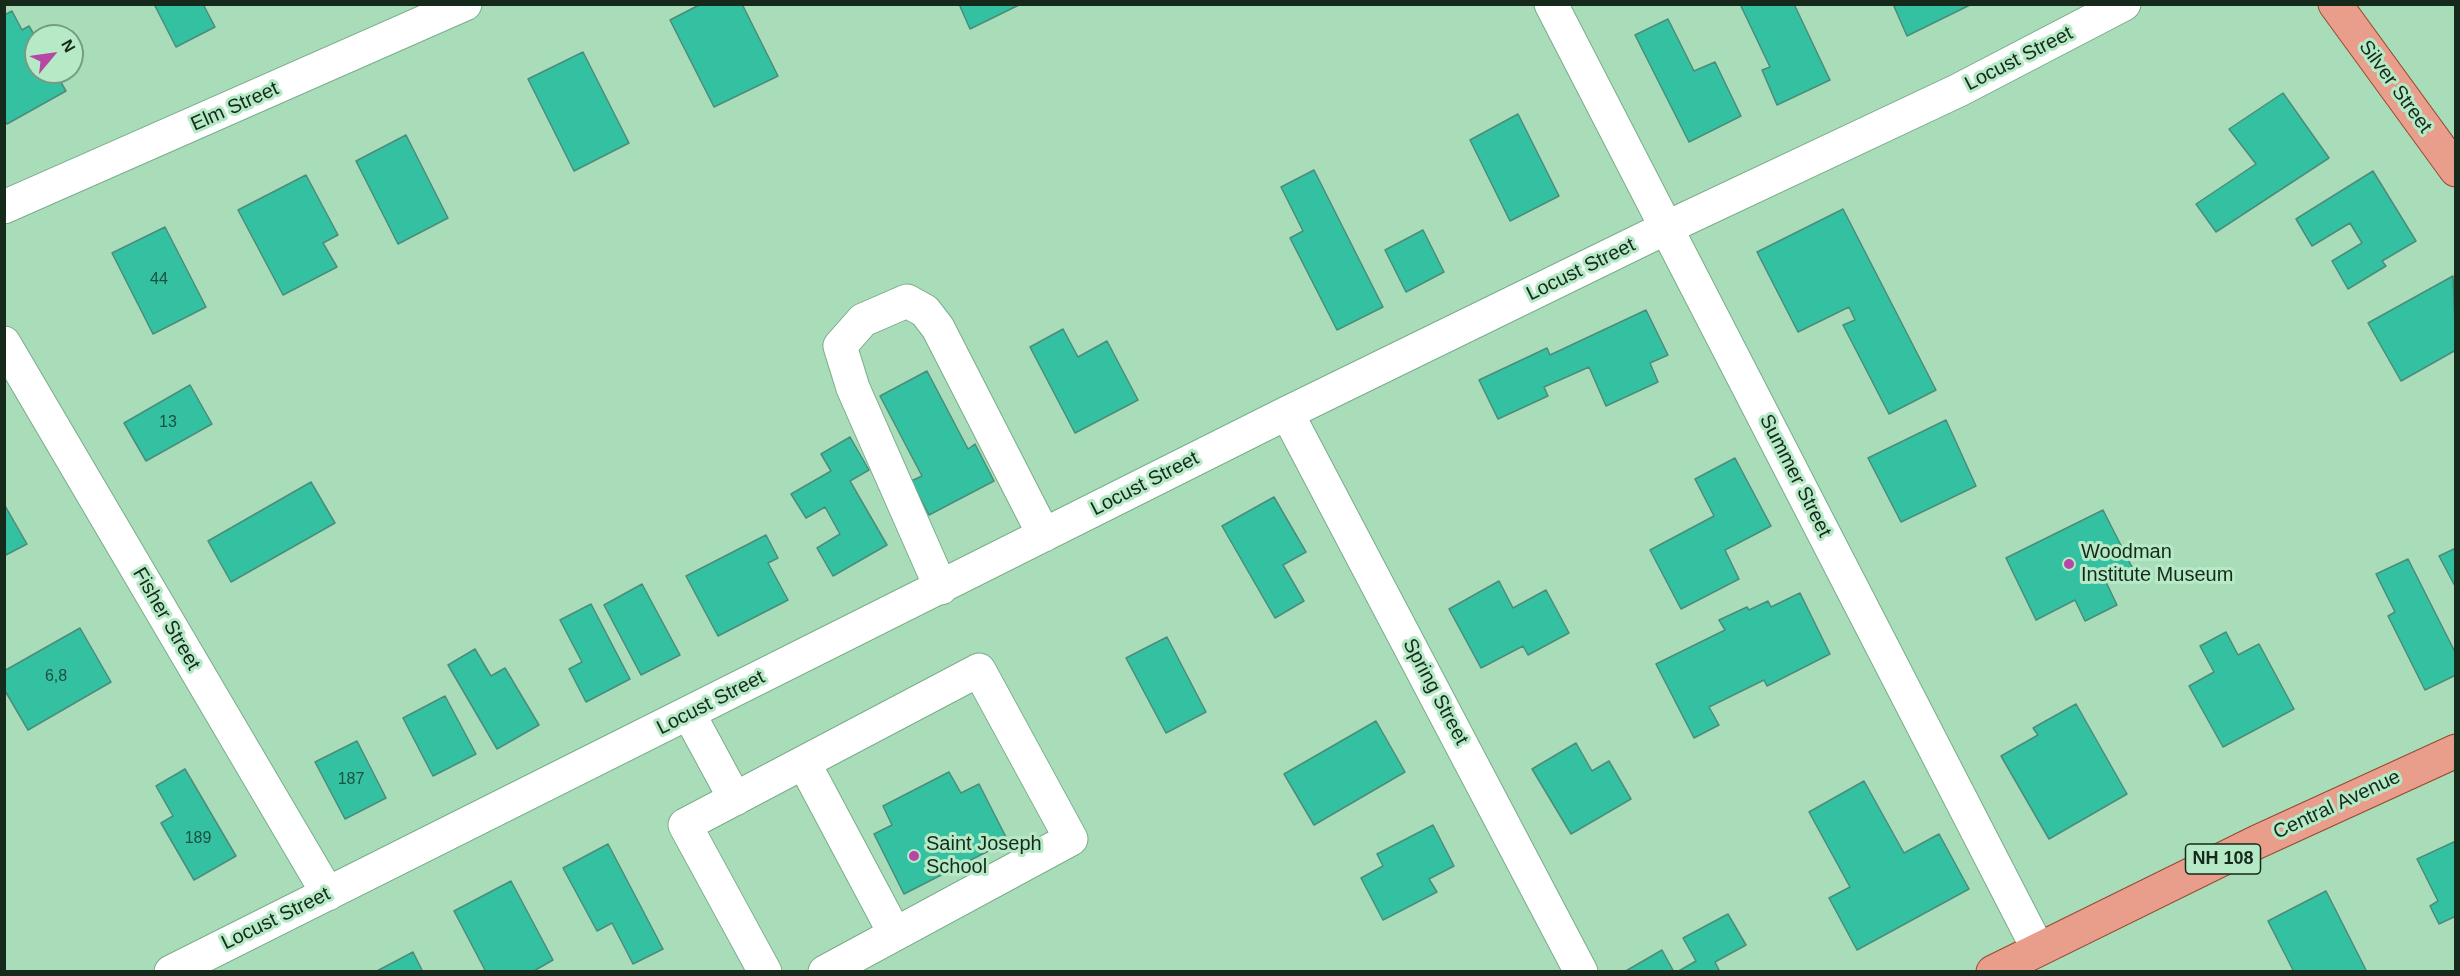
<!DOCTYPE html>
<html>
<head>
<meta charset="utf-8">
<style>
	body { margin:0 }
	#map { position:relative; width:2460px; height:976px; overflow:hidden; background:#a9ddb9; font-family:Helvetica,sans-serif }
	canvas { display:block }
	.frame { position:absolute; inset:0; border:6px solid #162a1c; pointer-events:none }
	.north { position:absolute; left:24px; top:24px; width:60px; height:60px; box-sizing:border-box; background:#b6eac6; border:2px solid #769d82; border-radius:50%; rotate:61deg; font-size:16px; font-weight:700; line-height:24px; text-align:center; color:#162a1c }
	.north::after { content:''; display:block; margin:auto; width:21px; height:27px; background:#b647a4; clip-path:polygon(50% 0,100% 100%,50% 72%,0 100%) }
</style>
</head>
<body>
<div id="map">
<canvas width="2460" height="976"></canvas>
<div class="frame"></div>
<div class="north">N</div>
</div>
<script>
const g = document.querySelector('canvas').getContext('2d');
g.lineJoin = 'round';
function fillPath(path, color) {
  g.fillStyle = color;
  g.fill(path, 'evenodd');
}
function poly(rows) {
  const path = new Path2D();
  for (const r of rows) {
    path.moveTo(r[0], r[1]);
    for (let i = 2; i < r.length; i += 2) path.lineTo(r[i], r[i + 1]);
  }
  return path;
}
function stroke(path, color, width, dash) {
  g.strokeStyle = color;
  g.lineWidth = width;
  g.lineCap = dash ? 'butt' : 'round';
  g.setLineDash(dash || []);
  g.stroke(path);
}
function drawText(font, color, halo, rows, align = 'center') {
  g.font = font + ' Helvetica,sans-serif';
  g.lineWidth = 6;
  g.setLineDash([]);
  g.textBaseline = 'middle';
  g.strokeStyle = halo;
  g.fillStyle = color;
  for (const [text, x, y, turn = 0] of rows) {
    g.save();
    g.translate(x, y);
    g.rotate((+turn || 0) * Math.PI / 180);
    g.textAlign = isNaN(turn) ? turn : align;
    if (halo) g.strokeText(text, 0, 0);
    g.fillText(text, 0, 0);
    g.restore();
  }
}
const building = poly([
	[154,4,203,4,215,27,176,47,154,4],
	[701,4,742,4,778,76,714,107,670,20,701,4],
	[959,4,1021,4,970,29,959,4],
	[1740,4,1794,4,1830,80,1777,105,1762,70,1770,67,1740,4],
	[1893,4,1972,4,1907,36,1893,4],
	[12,11,22,30,29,26,36,38,36,72,55,72,66,91,7,124,4,120,4,15,12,11],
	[1668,19,1694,71,1715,62,1741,116,1689,142,1635,35,1668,19],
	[583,52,629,143,574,171,528,79,583,52],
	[2283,93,2329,158,2216,232,2196,204,2256,164,2229,129,2283,93],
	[1518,114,1559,196,1510,221,1470,140,1518,114],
	[406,135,448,218,398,244,356,161,406,135],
	[1314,170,1383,307,1337,330,1290,238,1303,231,1281,187,1314,170],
	[2373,171,2416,241,2382,261,2386,266,2348,289,2332,261,2362,243,2350,223,2312,246,2296,219,2373,171],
	[306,175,338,235,323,243,337,267,283,295,238,210,306,175],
	[1843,209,1936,390,1889,414,1843,325,1855,320,1849,307,1798,332,1757,252,1843,209],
	[165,227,206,307,153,334,112,253,165,227],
	[1423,230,1444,272,1406,292,1385,250,1423,230],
	[2453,276,2456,350,2401,381,2368,323,2453,276],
	[1646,310,1668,355,1650,363,1658,382,1606,406,1589,367,1544,387,1548,396,1498,419,1479,380,1547,348,1550,355,1646,310],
	[1063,329,1078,357,1107,341,1138,400,1075,433,1030,347,1063,329],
	[927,371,968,449,975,444,994,481,929,515,911,481,922,476,880,396,927,371],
	[190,385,212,424,146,461,124,423,190,385],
	[1946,420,1976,486,1901,522,1868,458,1946,420],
	[850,437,869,470,850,481,887,545,833,576,817,548,840,534,825,507,806,518,791,494,831,471,821,454,850,437],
	[1735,458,1771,526,1725,550,1739,579,1681,609,1650,550,1714,516,1695,479,1735,458],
	[311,482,335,523,231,582,208,541,311,482],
	[1274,497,1306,552,1283,565,1304,601,1275,618,1222,526,1274,497],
	[4,504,27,544,4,556,4,504],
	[2103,510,2133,569,2106,582,2117,605,2085,621,2075,600,2036,620,2006,558,2103,510],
	[766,535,778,558,768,563,788,600,718,636,686,576,766,535],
	[2456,548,2456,588,2439,556,2456,548],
	[2408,559,2456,654,2456,675,2425,690,2388,616,2395,612,2376,574,2408,559],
	[1499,581,1513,608,1546,590,1569,633,1528,655,1523,646,1481,668,1449,609,1499,581],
	[642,584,680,655,641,675,604,605,642,584],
	[1800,593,1830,654,1767,686,1764,680,1709,707,1719,725,1694,738,1656,664,1725,630,1719,620,1747,607,1749,610,1768,601,1771,607,1800,593],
	[591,604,630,679,586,702,569,669,582,662,560,620,591,604],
	[80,628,111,682,28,730,4,689,4,671,80,628],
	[2226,632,2238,655,2259,644,2294,709,2223,747,2189,686,2214,672,2200,646,2226,632],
	[1167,637,1206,712,1166,733,1126,658,1167,637],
	[475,649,491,676,505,668,539,725,497,749,448,665,475,649],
	[445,696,476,754,433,776,403,718,445,696],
	[2076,704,2127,794,2049,839,2001,756,2038,735,2033,728,2076,704],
	[1376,721,1405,772,1314,825,1284,774,1376,721],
	[357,741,386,798,345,819,315,762,357,741],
	[1576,743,1592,771,1609,761,1631,799,1571,834,1532,769,1576,743],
	[185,769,236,856,194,880,161,823,173,816,156,786,185,769],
	[949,772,961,793,979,784,1008,841,904,894,874,834,892,825,883,806,949,772],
	[1864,781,1904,853,1939,834,1969,889,1857,950,1829,898,1850,887,1809,812,1864,781],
	[1433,825,1454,866,1429,879,1437,892,1383,920,1361,878,1383,866,1377,854,1433,825],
	[2456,841,2456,916,2439,924,2430,906,2438,901,2417,859,2456,841],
	[608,844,663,949,633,964,612,923,597,931,563,868,608,844],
	[511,881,553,960,532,972,486,972,454,911,511,881],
	[2326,891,2367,972,2294,972,2268,921,2326,891],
	[1728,914,1746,945,1715,962,1720,972,1677,972,1696,961,1683,938,1728,914],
	[1662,950,1674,972,1624,972,1662,950],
	[413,952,423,972,375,972,413,952]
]);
fillPath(building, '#33c1a2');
stroke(building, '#4b8c7a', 1.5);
const minor = poly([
	[1551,4,2038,949],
	[4,207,465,4],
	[4,343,328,894],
	[1287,413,1581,972],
	[941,588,853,388,840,346,863,320,907,301,925,311,938,328,1044,535],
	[689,714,735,799],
	[804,763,895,934],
	[171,972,1287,413,1668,227,1959,90,2124,4],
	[765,972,685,825,979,670,1071,839,825,972]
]);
const major = poly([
	[2335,4,2456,170],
	[1993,972,2257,842,2456,751]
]);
stroke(minor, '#7aac8a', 35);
stroke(major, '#954a32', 35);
stroke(minor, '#fff', 33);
stroke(major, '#e99d8b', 33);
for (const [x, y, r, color] of [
	[2069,564,6,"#b647a4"],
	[914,856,6,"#b647a4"]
]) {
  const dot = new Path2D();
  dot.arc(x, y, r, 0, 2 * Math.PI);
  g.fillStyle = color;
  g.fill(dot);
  stroke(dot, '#b6eac6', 2);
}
drawText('16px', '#1d503e', null, [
	["44",159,280],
	["13",168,423],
	["6,8",56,677],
	["187",351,780],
	["189",198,839]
]);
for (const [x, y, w] of [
	[2223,859,75]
]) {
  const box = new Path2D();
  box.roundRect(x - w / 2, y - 15, w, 30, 4.5);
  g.fillStyle = '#b6eac6';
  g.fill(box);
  stroke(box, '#162a1c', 1.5);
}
drawText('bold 18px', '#162a1c', null, [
	["NH 108",2223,859]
]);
drawText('20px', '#162a1c', '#b6eac6', [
	["Locust Street",2019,59,-27],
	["Silver Street",2395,87,54],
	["Elm Street",235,107,-24],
	["Locust Street",1581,270,-26],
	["Summer Street",1795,476,63],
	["Locust Street",1145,484,-27],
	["Fisher Street",166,619,60],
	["Spring Street",1435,692,62],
	["Locust Street",711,703,-27],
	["Central Avenue",2337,805,-25],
	["Locust Street",276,919,-26]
]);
drawText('20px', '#162a1c', '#b6eac6', [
	["Woodman",2081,552],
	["Institute Museum",2081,575],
	["Saint Joseph",926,844],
	["School",926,867]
], 'left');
</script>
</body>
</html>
